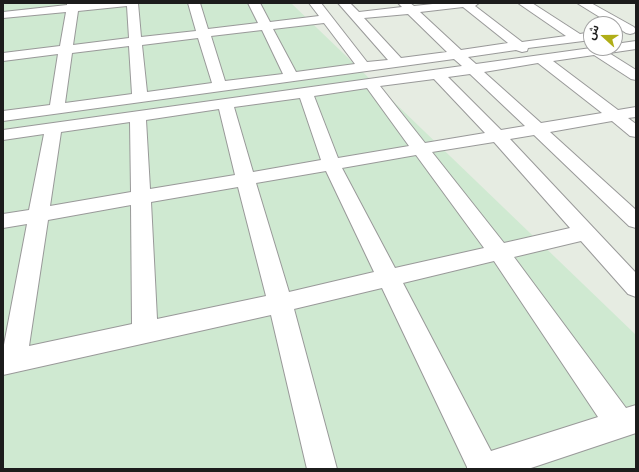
<!DOCTYPE html>
<html>
<head>
<meta charset="utf-8">
<style>
	body { margin:0 }
	#map { position:relative; width:639px; height:472px; overflow:hidden; background:#e6ece2; font-family:Barlow,"Noto Sans Arabic",sans-serif }
	canvas { display:block }
	.frame { position:absolute; inset:0; border:4px solid #1c1c1c; pointer-events:none }
	.north { position:absolute; left:583px; top:16px; width:40px; height:40px; box-sizing:border-box; background:#fff; border:1px solid #a4a4a4; border-radius:50%; rotate:291deg; font-size:11px; font-weight:700; line-height:16px; text-align:center; color:#1c1c1c }
	.north::after { content:''; display:block; margin:auto; width:14px; height:18px; background:#b0ae17; clip-path:polygon(50% 0,100% 100%,50% 72%,0 100%) }
</style>
</head>
<body>
<div id="map">
<canvas width="639" height="472"></canvas>
<div class="frame"></div>
<div class="north">ش</div>
</div>
<script>
const g = document.querySelector('canvas').getContext('2d');
g.lineJoin = 'round';
function fillPath(path, color) {
  g.fillStyle = color;
  g.fill(path, 'evenodd');
}
function poly(rows) {
  const path = new Path2D();
  for (const r of rows) {
    path.moveTo(r[0], r[1]);
    for (let i = 2; i < r.length; i += 2) path.lineTo(r[i], r[i + 1]);
  }
  return path;
}
function stroke(path, color, width, dash) {
  g.strokeStyle = color;
  g.lineWidth = width;
  g.lineCap = dash ? 'butt' : 'round';
  g.setLineDash(dash || []);
  g.stroke(path);
}
fillPath(poly([
	[3,3,291,3,636,335,636,469,3,469]
]), '#cfe9d1');
const minor = poly([
	[67,3,79,3,78,4,138,3,141,37,196,31,188,3,200,3,208,29,258,23,248,3,260,3,270,22,319,16,309,3,321,3,367,62,388,60,338,3,350,3,359,12,402,7,398,3,410,3,414,6,442,3,479,3,475,6,522,42,566,36,518,3,532,3,580,34,591,32,591,40,528,48,527,51,522,52,516,50,468,57,476,64,591,48,615,48,615,44,636,41,636,49,609,53,636,70,636,80,631,79,594,55,553,61,618,110,636,107,636,117,628,118,636,124,636,137,630,136,612,121,550,132,636,210,636,228,629,226,534,135,510,139,636,273,636,297,628,294,581,241,514,257,626,408,636,405,636,433,528,469,467,469,467,467,382,288,294,309,337,469,307,469,271,315,3,375,3,350,27,224,3,228,3,214,29,210,44,134,3,140,3,130,462,66,454,59,3,121,3,111,50,105,58,54,3,61,3,53,60,46,66,12,3,18,3,12,67,5,67,3],
	[127,6,129,38,73,45,78,11,127,6],
	[463,7,508,43,461,50,420,12,463,7],
	[408,14,447,52,401,58,364,18,408,14],
	[324,23,355,64,296,72,273,29,324,23],
	[262,30,283,74,225,81,211,36,262,30],
	[198,38,212,83,147,92,142,45,198,38],
	[129,46,132,94,65,103,72,53,129,46],
	[538,63,602,113,541,123,484,72,538,63],
	[470,74,525,126,501,130,448,77,470,74],
	[434,79,485,133,425,143,380,86,434,79],
	[367,88,409,146,338,158,314,96,367,88],
	[300,98,321,160,253,172,234,107,300,98],
	[219,109,235,175,150,189,146,120,219,109],
	[130,122,131,192,50,206,61,132,130,122],
	[494,142,570,228,504,243,432,152,494,142],
	[416,155,484,248,395,268,342,168,416,155],
	[326,171,374,272,289,292,256,183,326,171],
	[238,187,266,296,157,319,151,202,238,187],
	[131,205,132,324,29,346,48,220,131,205],
	[494,261,598,417,491,451,403,283,494,261],
	[577,3,591,3,634,27,636,30,634,33,630,34,626,33,615,26,615,24,611,24,577,3]
]);
stroke(minor, '#999', 2);
fillPath(minor, '#fff');
</script>
</body>
</html>
